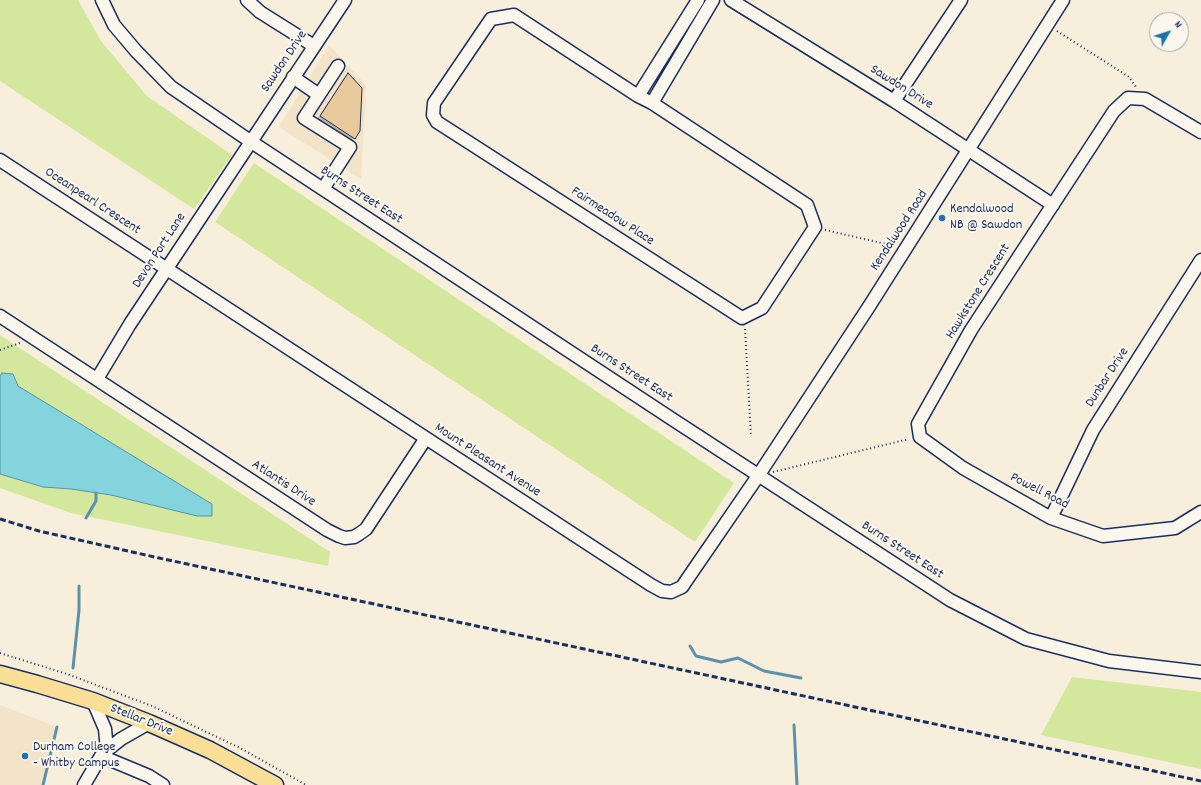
<!DOCTYPE html>
<html>
<head>
<meta charset="utf-8">
<style>
	body { margin:0 }
	#map { position:relative; width:1201px; height:785px; overflow:hidden; background:#f7eedc; font-family:Dekko,sans-serif }
	canvas { display:block }
	.north { position:absolute; left:1149px; top:12px; width:40px; height:40px; box-sizing:border-box; background:#fbf7ec; border:1px solid #a1a7b3; border-radius:50%; rotate:51deg; font-size:11px; font-weight:700; line-height:16px; text-align:center; color:#1b2f5e }
	.north::after { content:''; display:block; margin:auto; width:14px; height:18px; background:#1f6fb2; clip-path:polygon(50% 0,100% 100%,50% 72%,0 100%) }
</style>
</head>
<body>
<div id="map">
<canvas width="1201" height="785"></canvas>
<div class="north">N</div>
</div>
<script>
const g = document.querySelector('canvas').getContext('2d');
g.lineJoin = 'round';
function fillPath(path, color) {
  g.fillStyle = color;
  g.fill(path, 'evenodd');
}
function poly(rows) {
  const path = new Path2D();
  for (const r of rows) {
    path.moveTo(r[0], r[1]);
    for (let i = 2; i < r.length; i += 2) path.lineTo(r[i], r[i + 1]);
  }
  return path;
}
function stroke(path, color, width, dash) {
  g.strokeStyle = color;
  g.lineWidth = width;
  g.lineCap = dash ? 'butt' : 'round';
  g.setLineDash(dash || []);
  g.stroke(path);
}
function drawText(font, color, halo, rows, align = 'center') {
  g.font = font + ' Dekko,sans-serif';
  g.lineWidth = 4;
  g.setLineDash([]);
  g.textBaseline = 'middle';
  g.strokeStyle = halo;
  g.fillStyle = color;
  for (const [text, x, y, turn = 0] of rows) {
    g.save();
    g.translate(x, y);
    g.rotate((+turn || 0) * Math.PI / 180);
    g.textAlign = isNaN(turn) ? turn : align;
    if (halo) g.strokeText(text, 0, 0);
    g.fillText(text, 0, 0);
    g.restore();
  }
}
fillPath(poly([
	[329,45,366,85,361,179,279,127],
	[0,705,57,727,43,785,0,785]
]), '#f3e3c9');
fillPath(poly([
	[0,0,78,0,101,41,147,96,232,155,194,209,0,81],
	[254,163,734,483,695,542,215,222],
	[0,335,330,552,328,566,71,513,0,488],
	[1072,677,1201,692,1201,769,1041,735]
]), '#d4e89d');
const water = poly([
	[2,373,13,374,18,386,212,504,212,516,197,516,111,495,71,489,43,487,0,474,0,376,2,373]
]);
fillPath(water, '#83d4dd');
stroke(water, '#5992aa', 1);
fillPath(poly([
	[348,75,354,138,350,143,316,121,343,79]
]), '#0003');
stroke(poly([
	[86,518,96,501,96,493],
	[690,646,696,656,721,662,738,658,764,671,801,678],
	[73,668,79,610,79,586],
	[794,725,797,785],
	[43,785,57,727]
]), '#5992aa', 3);
const building = poly([
	[348,73,362,88,360,131,355,139,320,116,348,73]
]);
fillPath(building, '#e9ca9c');
stroke(building, '#1b2f5e', 1);
const minor = poly([
	[102,0,114,25,136,51,171,87,250,141,672,419,950,600,1026,639,1109,661,1201,672],
	[247,0,260,12,314,46],
	[731,0,894,101,1053,205],
	[514,15,638,96,652,103,807,205,815,227,762,308,742,318,437,122,433,115,434,103,491,19,514,15],
	[293,77,319,95],
	[638,96,698,0],
	[894,101,961,0],
	[652,103,713,0],
	[1201,132,1145,99,1128,98,1114,111,971,330,918,424,920,437,963,468,1051,518,1103,536,1175,528,1201,512],
	[0,160,651,585,662,591,671,592,682,587,686,581,758,476,870,305,1063,0],
	[323,189,350,147,304,118,338,66],
	[0,316,327,530,339,536,345,538,354,537,359,534,366,529,426,438],
	[97,379,130,324,345,0],
	[1051,518,1093,430,1201,260],
	[93,701,105,729,107,750,121,739,149,723],
	[101,756,149,776,163,785],
	[84,785,101,756,106,750]
]);
const major = poly([
	[0,674,37,684,93,701,149,723,210,750,275,785]
]);
stroke(minor, '#1b2f5e', 15);
stroke(major, '#1b2f5e', 19);
stroke(poly([
	[1057,31,1129,77,1136,87],
	[825,230,886,244],
	[745,329,751,436],
	[0,350,20,343],
	[773,472,909,439],
	[0,653,67,674,152,706,240,748,306,785]
]), '#1b2f5e', 2, [1, 3]);
stroke(minor, '#fbf7ec', 12);
stroke(major, '#fbdf96', 16);
stroke(poly([
	[0,519,39,531,159,558,1201,781]
]), '#1b2f5e', 3, [6, 3]);
for (const [x, y, r, color] of [
	[942,218,4,"#1f6fb2"],
	[25,756,4,"#1f6fb2"]
]) {
  const dot = new Path2D();
  dot.arc(x, y, r, 0, 2 * Math.PI);
  g.fillStyle = color;
  g.fill(dot);
  stroke(dot, '#fbf7ec', 1.5);
}
drawText('14px', '#1b2f5e', '#fbf7ec', [
	["Sawdon Drive",285,62,-56],
	["Sawdon Drive",901,88,32],
	["Burns Street East",361,196,33],
	["Oceanpearl Crescent",92,202,33],
	["Fairmeadow Place",612,217,33],
	["Kendalwood Road",900,231,-57],
	["Devon Port Lane",160,251,-57],
	["Hawkstone Crescent",979,292,-58],
	["Burns Street East",631,374,33],
	["Dunbar Drive",1108,378,-57],
	["Mount Pleasant Avenue",487,461,33],
	["Atlantis Drive",283,484,33],
	["Powell Road",1039,492,27],
	["Burns Street East",902,551,33],
	["Stellar Drive",141,721,22]
]);
drawText('14px', '#1b2f5e', '#fbf7ec', [
	["Kendalwood",950,210],
	["NB @ Sawdon",950,226],
	["Durham College",33,748],
	["- Whitby Campus",33,764]
], 'left');
</script>
</body>
</html>
